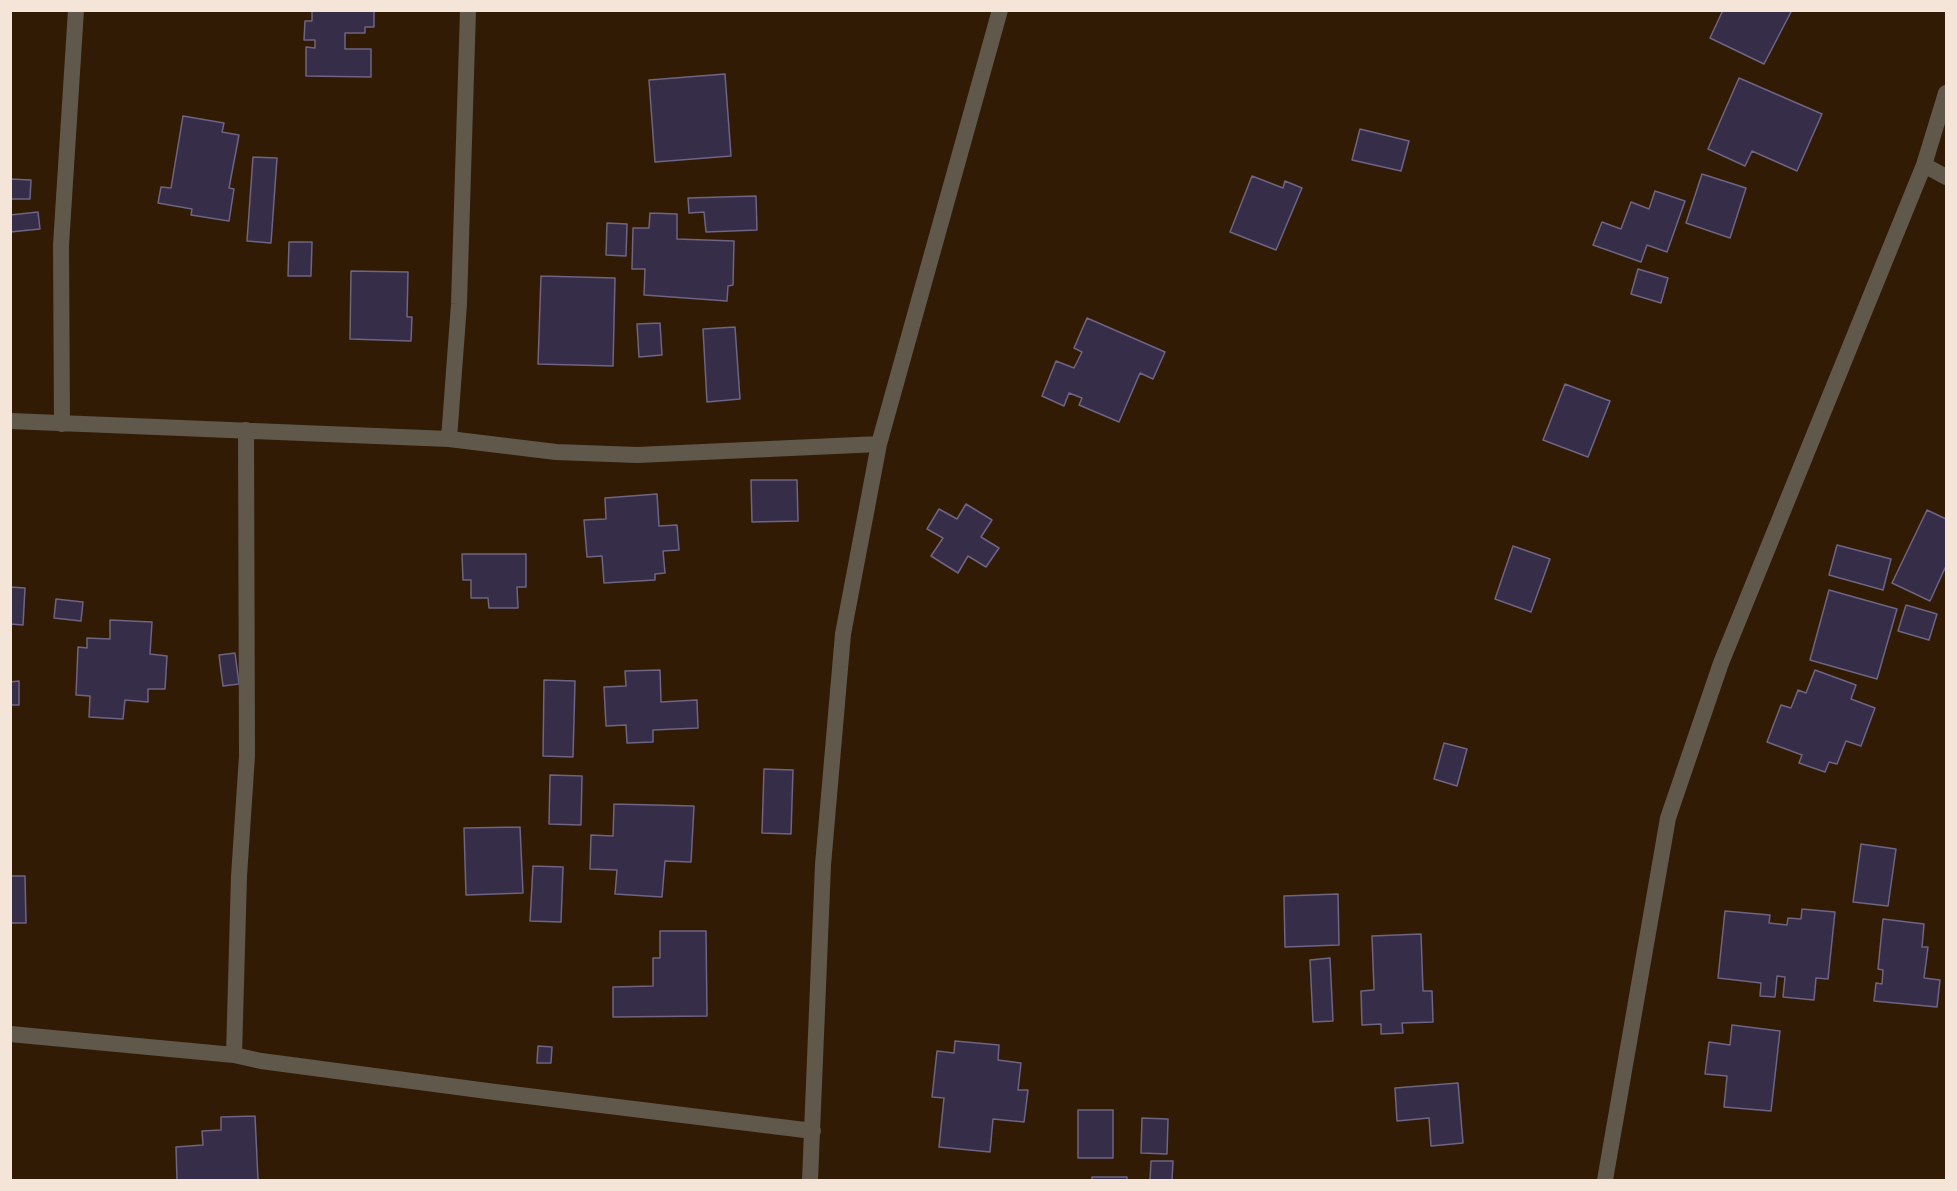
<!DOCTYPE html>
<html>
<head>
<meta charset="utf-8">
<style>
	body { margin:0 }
	#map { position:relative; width:1957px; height:1191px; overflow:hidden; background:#321b05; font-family:"Work Sans",sans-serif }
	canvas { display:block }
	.frame { position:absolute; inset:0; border:12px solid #f5e5d8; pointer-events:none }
</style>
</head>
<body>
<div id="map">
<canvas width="1957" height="1191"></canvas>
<div class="frame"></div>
</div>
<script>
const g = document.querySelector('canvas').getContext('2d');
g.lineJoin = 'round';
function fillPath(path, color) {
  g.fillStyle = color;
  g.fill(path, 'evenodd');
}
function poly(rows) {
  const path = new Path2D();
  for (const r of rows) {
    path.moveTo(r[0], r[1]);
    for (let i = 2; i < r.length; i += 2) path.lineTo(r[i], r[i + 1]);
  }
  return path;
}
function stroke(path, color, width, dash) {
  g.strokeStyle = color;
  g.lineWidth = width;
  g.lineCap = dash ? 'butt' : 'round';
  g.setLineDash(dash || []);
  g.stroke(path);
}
const building = poly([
	[312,10,374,10,374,27,365,27,365,33,345,33,345,49,371,49,371,77,306,76,306,47,315,48,315,40,304,40,305,21,312,21,312,10],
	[1723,10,1792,10,1764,64,1710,38,1723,10],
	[725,74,731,156,655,162,649,80,725,74],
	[1739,78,1822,114,1797,171,1752,151,1745,166,1708,149,1739,78],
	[183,116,224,123,222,132,239,135,229,188,234,189,229,221,191,215,192,209,158,203,161,187,171,188,183,116],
	[1360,129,1409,141,1401,171,1352,160,1360,129],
	[253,157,277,158,271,243,247,241,253,157],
	[1702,174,1746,188,1730,238,1686,223,1702,174],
	[1252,176,1283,188,1285,181,1302,188,1276,250,1230,232,1252,176],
	[10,179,31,180,30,199,10,199,10,179],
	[1655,191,1685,201,1667,252,1647,245,1641,262,1593,245,1602,222,1621,229,1631,202,1649,209,1655,191],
	[756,196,757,230,706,232,704,212,689,213,688,198,756,196],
	[38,212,40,229,10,232,10,215,38,212],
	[650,213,677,214,677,239,734,241,733,285,728,286,727,301,644,295,645,269,632,269,633,228,649,228,650,213],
	[607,223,627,224,626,256,606,255,607,223],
	[289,242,312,242,311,276,288,276,289,242],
	[1638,269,1668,278,1661,303,1631,294,1638,269],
	[351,271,408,272,407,317,412,317,411,341,350,339,351,271],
	[541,276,615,278,613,366,538,364,541,276],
	[1087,318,1165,352,1153,379,1140,373,1119,422,1079,405,1082,398,1069,393,1064,406,1042,396,1056,361,1074,368,1082,352,1074,348,1087,318],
	[660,323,662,355,639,357,637,324,660,323],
	[735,327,740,399,707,402,703,329,735,327],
	[1565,384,1610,401,1588,457,1543,440,1565,384],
	[751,480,797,480,798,521,752,522,751,480],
	[657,494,659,526,677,525,679,550,663,551,665,573,655,574,655,580,604,583,602,556,587,557,584,520,606,519,605,498,657,494],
	[966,504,992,520,981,537,999,548,986,567,968,556,958,573,931,556,943,538,927,529,939,509,957,519,966,504],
	[1927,510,1946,519,1946,566,1930,601,1892,583,1927,510],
	[1837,545,1891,559,1883,590,1829,575,1837,545],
	[1513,546,1550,559,1531,612,1495,599,1513,546],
	[462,554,526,554,526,587,517,587,518,608,489,608,488,598,471,598,471,580,463,580,462,554],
	[10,587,25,588,23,625,10,624,10,587],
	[1829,590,1897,609,1877,679,1810,660,1829,590],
	[56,599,83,602,81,621,54,618,56,599],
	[1906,605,1937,614,1929,640,1898,631,1906,605],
	[110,620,152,622,150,654,167,656,165,689,148,689,148,702,125,700,123,719,89,717,90,696,76,695,78,647,87,648,87,638,110,639,110,620],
	[235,653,239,684,223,686,219,655,235,653],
	[660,670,661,702,697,700,698,728,653,730,653,742,627,743,626,725,606,726,604,687,626,686,625,671,660,670],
	[1815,670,1856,685,1851,699,1875,708,1861,746,1846,741,1837,764,1829,762,1825,772,1799,763,1802,755,1767,742,1781,705,1791,708,1798,690,1806,693,1815,670],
	[544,680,575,681,573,757,543,756,544,680],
	[19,681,19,705,10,705,10,682,19,681],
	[1444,743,1467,749,1457,786,1434,779,1444,743],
	[764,769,793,770,791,834,762,833,764,769],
	[550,775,582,776,581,825,549,824,550,775],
	[614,804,694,806,691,862,665,861,662,897,615,894,617,870,590,869,591,835,613,836,614,804],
	[520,827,523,893,466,895,464,828,520,827],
	[1861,844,1896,849,1888,906,1853,902,1861,844],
	[533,866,563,867,561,922,530,921,533,866],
	[10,876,25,876,26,923,10,923,10,876],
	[1338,894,1339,945,1285,947,1284,896,1338,894],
	[1802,909,1835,912,1828,979,1816,978,1814,1000,1783,997,1785,977,1777,976,1775,997,1760,996,1761,983,1718,978,1725,911,1770,915,1769,923,1787,925,1788,918,1801,919,1802,909],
	[1883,919,1924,924,1922,947,1928,947,1924,978,1940,980,1937,1007,1874,1001,1876,983,1882,984,1883,970,1878,969,1883,919],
	[660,931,706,931,707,1016,613,1017,613,987,653,986,653,958,660,958,660,931],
	[1421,934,1423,991,1432,991,1433,1022,1402,1023,1403,1033,1381,1034,1381,1024,1362,1025,1361,991,1374,990,1372,936,1421,934],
	[1330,958,1333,1021,1313,1022,1310,960,1330,958],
	[1732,1025,1780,1031,1771,1111,1724,1107,1727,1076,1705,1074,1709,1042,1730,1045,1732,1025],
	[955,1041,999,1045,998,1060,1021,1063,1018,1090,1028,1090,1024,1122,993,1119,990,1152,939,1147,944,1098,932,1097,937,1051,954,1053,955,1041],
	[538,1046,552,1047,551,1063,537,1063,538,1046],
	[1458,1083,1463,1143,1431,1146,1429,1118,1397,1121,1395,1088,1458,1083],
	[1078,1110,1113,1110,1113,1158,1078,1158,1078,1110],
	[255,1116,258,1180,177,1180,176,1147,203,1145,202,1131,221,1130,221,1117,255,1116],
	[1142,1118,1168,1119,1167,1154,1141,1153,1142,1118],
	[1151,1161,1173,1161,1172,1180,1150,1180,1151,1161],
	[1092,1177,1127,1177,1127,1180,1092,1180,1092,1177]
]);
fillPath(building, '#362d48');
stroke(building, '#6e6483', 1.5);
stroke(poly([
	[1924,165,1946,177],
	[10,421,449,439,556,452,637,455,879,444],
	[62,424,61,245,76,10],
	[246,430,247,756,239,876,234,1055,261,1061,495,1092,813,1131],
	[449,439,459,304,468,10],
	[10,1034,234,1055],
	[810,1180,823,865,843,634,879,444,1000,10],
	[1605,1180,1668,818,1721,663,1924,165,1946,93]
]), '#61584c', 16);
</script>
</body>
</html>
